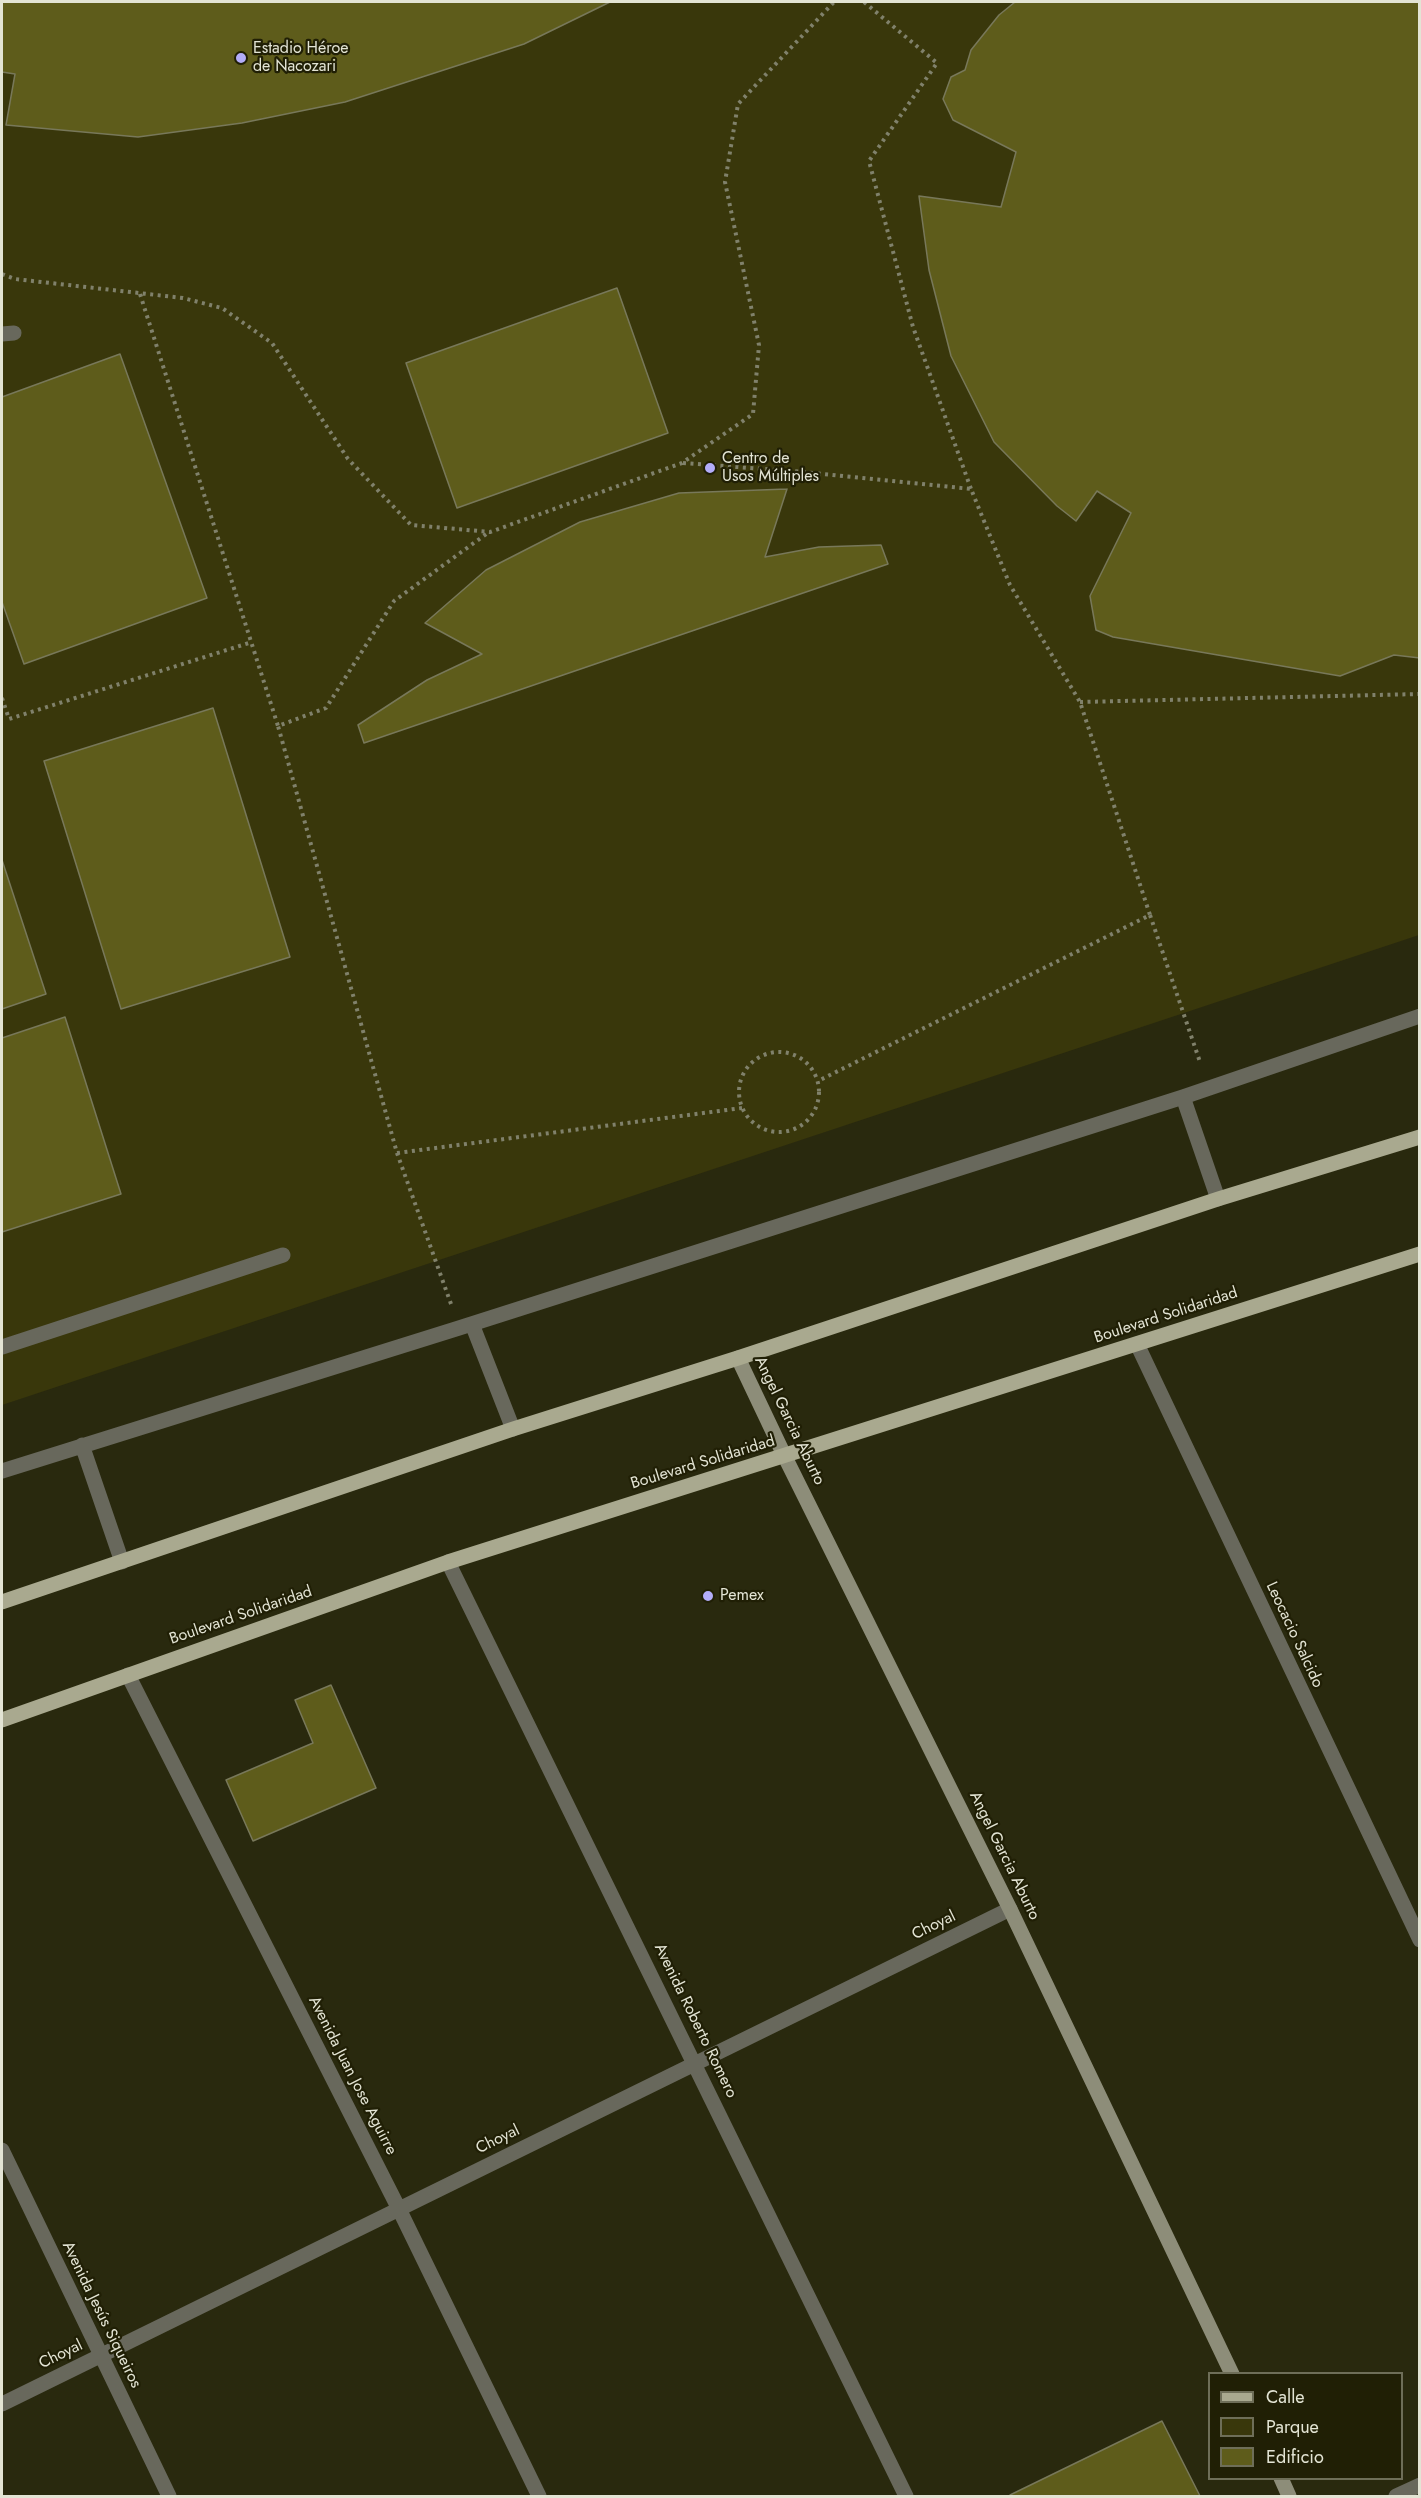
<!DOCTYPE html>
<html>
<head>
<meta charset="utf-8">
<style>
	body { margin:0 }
	#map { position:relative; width:1421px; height:2498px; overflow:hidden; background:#29290e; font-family:Jost,sans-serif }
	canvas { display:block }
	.frame { position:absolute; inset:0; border:3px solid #e3e4d4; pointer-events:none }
	.legend { position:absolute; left:1208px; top:2372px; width:195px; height:108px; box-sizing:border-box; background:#201f05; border:2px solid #6e6e58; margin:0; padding:8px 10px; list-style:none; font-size:18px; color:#e3e4d4 }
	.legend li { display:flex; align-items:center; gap:12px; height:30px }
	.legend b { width:30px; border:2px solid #6e6e58 }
</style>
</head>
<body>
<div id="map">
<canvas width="1421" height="2498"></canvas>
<div class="frame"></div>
<ul class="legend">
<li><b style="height:8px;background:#a9a98f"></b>Calle</li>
<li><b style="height:16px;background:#39370b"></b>Parque</li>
<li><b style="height:16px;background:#5e5c1b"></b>Edificio</li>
</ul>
</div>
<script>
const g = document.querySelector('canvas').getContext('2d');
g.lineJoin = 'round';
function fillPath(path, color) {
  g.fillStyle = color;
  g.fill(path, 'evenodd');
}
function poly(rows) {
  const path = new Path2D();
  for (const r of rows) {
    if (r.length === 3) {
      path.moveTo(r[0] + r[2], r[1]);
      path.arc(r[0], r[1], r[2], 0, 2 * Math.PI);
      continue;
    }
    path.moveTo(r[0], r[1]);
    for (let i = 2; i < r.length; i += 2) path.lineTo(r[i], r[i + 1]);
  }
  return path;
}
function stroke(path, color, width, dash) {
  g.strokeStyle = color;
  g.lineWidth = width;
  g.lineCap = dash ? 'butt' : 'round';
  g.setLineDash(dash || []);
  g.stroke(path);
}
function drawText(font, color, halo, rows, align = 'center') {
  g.font = font + ' Jost,sans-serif';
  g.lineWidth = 4.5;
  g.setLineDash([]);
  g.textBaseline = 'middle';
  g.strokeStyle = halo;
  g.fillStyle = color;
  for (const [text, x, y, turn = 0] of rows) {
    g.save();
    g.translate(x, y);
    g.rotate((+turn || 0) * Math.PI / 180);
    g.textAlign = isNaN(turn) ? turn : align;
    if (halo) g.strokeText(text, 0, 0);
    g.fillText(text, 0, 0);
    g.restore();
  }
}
fillPath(poly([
	[2,2,1419,2,1419,935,2,1405]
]), '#39370b');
const building = poly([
	[2,2,610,2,524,44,345,102,242,123,138,137,6,125,15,74,2,72,2,2],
	[1015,2,1420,2,1420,658,1394,655,1340,676,1113,637,1096,630,1090,596,1131,513,1097,491,1076,521,1057,506,994,442,951,356,929,270,919,196,1001,207,1016,152,953,120,943,99,951,77,965,70,971,50,999,15,1015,2],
	[617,288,668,433,457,508,406,363,617,288],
	[120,354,207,598,24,664,2,602,2,397,120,354],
	[787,489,765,557,819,547,881,545,888,564,364,743,358,725,427,680,482,654,425,623,486,570,580,522,679,493,787,489],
	[213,708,290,957,121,1009,44,761,213,708],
	[2,860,46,994,2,1009,2,860],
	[65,1017,121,1194,2,1232,2,1038,65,1017],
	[331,1685,376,1788,253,1841,226,1780,313,1743,295,1700,331,1685],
	[1162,2421,1200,2496,1011,2496,1010,2495,1162,2421]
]);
fillPath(building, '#5e5c1b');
stroke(building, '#78785a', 1.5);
stroke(poly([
	[864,2,937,63,869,161,913,327,971,489],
	[2,274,15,279,183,298,222,308,272,343,348,459,411,525,490,532,682,463,753,414,759,345,725,182,738,104,834,2],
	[140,294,278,726],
	[683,463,804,472,971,489,1010,585,1080,702,1150,915,818,1081],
	[2,698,9,719,252,642],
	[1080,702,1420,694],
	[1150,915,1200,1062],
	[779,1092,40],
	[397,1153,742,1108],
	[451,1304,397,1153,278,726,326,708,394,601,489,532]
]), '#80816b', 4, [3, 4.5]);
stroke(poly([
	[2,334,14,333],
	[1183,1097,1218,1199],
	[472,1324,513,1429],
	[2,1347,283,1255],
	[82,1445,122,1562],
	[2,1471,459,1328,1183,1097,1420,1016]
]), '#68685c', 15);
stroke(poly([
	[1137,1344,1420,1940],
	[448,1562,906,2496],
	[128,1675,399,2209,539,2496],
	[2,2150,169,2496],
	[2,2404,1010,1909],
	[1396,2496,1420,2485]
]), '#68685c', 15);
stroke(poly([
	[738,1358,785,1457,1010,1909,1232,2374],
	[1281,2478,1289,2496]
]), '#8d8d79', 15);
stroke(poly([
	[2,1602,513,1429,738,1358,1218,1199,1420,1137],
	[2,1720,448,1562,1420,1254]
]), '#a9a98f', 15);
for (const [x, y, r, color] of [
	[241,58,6,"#b3adf9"],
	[710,468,6,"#b3adf9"],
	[708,1596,6,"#b3adf9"]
]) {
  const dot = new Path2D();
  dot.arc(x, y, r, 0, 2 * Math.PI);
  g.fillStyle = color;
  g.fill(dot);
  stroke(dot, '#201f05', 2);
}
drawText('16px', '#e3e4d4', '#201f05', [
	["Estadio Héroe",253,49],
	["de Nacozari",253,67],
	["Centro de",722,459],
	["Usos Múltiples",722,477],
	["Pemex",720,1596]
], 'left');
drawText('16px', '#e3e4d4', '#201f05', [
	["Boulevard Solidaridad",1166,1316,-18],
	["Angel Garcia Aburto",789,1421,64],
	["Boulevard Solidaridad",703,1463,-17],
	["Boulevard Solidaridad",241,1616,-19],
	["Leocacio Salcido",1294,1635,65],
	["Angel Garcia Aburto",1004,1856,64],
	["Choyal",934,1926,-26],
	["Avenida Roberto Romero",695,2021,64],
	["Avenida Juan Jose Aguirre",352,2076,63],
	["Choyal",498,2140,-26],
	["Avenida Jesús Siqueiros",101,2315,64],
	["Choyal",61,2355,-26]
]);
</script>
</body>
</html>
